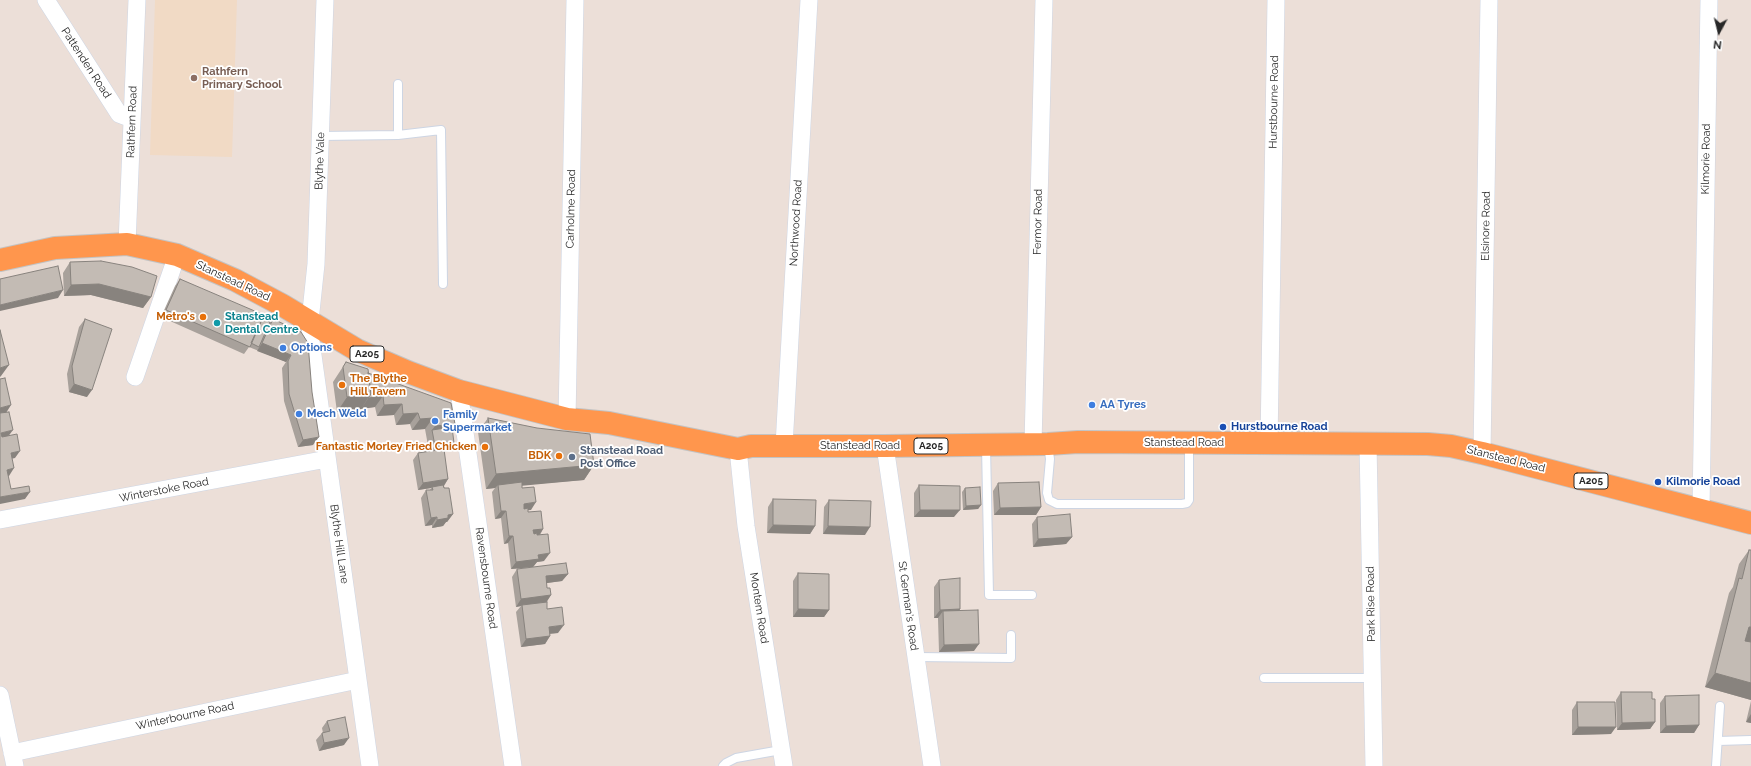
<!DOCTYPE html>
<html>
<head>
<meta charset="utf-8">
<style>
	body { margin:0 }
	#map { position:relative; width:1751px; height:766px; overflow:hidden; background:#ecdfd8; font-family:Raleway,sans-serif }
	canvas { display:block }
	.north { position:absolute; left:1699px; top:12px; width:40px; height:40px; -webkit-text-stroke:3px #fff; paint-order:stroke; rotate:187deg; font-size:11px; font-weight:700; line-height:16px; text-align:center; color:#282828 }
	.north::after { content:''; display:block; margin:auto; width:14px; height:18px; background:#282828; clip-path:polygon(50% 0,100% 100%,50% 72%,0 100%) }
</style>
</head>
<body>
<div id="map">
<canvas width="1751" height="766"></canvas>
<div class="north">N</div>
</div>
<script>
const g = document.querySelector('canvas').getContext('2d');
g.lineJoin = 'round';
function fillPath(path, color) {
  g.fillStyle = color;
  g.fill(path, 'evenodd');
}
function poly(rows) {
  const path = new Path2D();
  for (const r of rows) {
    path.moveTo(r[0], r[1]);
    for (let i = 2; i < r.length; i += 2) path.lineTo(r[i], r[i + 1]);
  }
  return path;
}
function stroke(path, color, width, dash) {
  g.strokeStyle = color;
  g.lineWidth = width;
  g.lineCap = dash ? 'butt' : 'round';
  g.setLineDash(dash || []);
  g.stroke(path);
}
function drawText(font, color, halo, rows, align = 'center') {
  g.font = font + ' Raleway,sans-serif';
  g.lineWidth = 3.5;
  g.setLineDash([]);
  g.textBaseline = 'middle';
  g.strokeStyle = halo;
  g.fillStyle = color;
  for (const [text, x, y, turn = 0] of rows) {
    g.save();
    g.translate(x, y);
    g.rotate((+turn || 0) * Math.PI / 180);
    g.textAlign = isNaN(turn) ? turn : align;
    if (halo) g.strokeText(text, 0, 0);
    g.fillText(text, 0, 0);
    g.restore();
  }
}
fillPath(poly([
	[155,0,237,0,232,157,150,155]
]), '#f1dac5');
const service = poly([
	[398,84,398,135,441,130,443,284],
	[321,136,398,135],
	[1048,445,1050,459,1047,493,1049,500,1057,504,1182,504,1187,503,1189,500,1189,444],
	[986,446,989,595,1032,595],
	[915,657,1011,658,1011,635],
	[1264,678,1373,678],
	[1718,741,1751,740],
	[723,766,726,763,736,758,781,750],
	[1716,766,1720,706]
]);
const minor = poly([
	[46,0,119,114,132,119],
	[325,0,316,264,310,321,311,341,370,766],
	[127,244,137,0],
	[135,377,177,255],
	[459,391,513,766],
	[567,419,575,0],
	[1269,443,1276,0],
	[1368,443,1374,766],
	[1033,444,1044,0],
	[784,446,809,0],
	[885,446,932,766],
	[738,449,746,526,784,766],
	[1482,453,1489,0],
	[1701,509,1709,0],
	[0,520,327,459],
	[0,695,15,766],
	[12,753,358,680]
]);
const trunk = poly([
	[0,260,55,248,127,244,177,255,235,280,282,305,357,350,408,372,459,391,567,419,609,423,738,449,751,446,885,446,1048,444,1078,442,1428,444,1451,446,1482,453,1751,523]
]);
stroke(service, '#cdd5e3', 10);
stroke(minor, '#cdd5e3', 18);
stroke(trunk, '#c3c3c3', 24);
stroke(service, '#fff', 8);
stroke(minor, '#fff', 17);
stroke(trunk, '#ff964d', 22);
fillPath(poly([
	[70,262,151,297,143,308,91,295,64,296,63,273],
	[180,279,270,322,273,319,301,332,313,445,298,447,284,401,282,368,286,362,249,347,244,354,161,317,175,286],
	[85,319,87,397,69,392,67,374,79,327],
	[346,362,368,373,452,427,449,451,444,451,448,479,444,486,453,514,447,522,446,522,443,526,432,528,432,525,425,526,421,498,426,490,430,490,431,488,418,490,413,460,418,453,429,451,425,429,412,430,410,424,396,425,394,415,377,416,375,407,337,412,333,382],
	[488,418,594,465,584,480,522,485,522,488,531,510,528,510,528,512,543,529,540,535,544,561,537,562,533,567,511,569,508,543,504,544,501,518,495,519,492,492,495,488,486,489,478,432],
	[998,483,1041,507,1036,515,994,515,993,491],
	[919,485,954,517,914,517,914,493],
	[965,488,981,505,978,509,963,510,962,492],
	[773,499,815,526,810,534,767,533,768,507],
	[829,500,865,535,823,534,824,507],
	[1037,517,1072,537,1066,544,1033,547,1032,524],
	[1749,550,1751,700,1705,687,1729,593,1733,587,1739,564],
	[517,569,568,574,562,581,546,583,547,588,551,595,546,602,547,609,558,633,550,634,550,636,545,644,521,647,516,612,521,606,516,607,512,577],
	[798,573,829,610,824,617,793,617,793,581],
	[939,580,960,609,959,611,974,651,939,652,938,619,938,618,934,618,934,587],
	[1621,692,1652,699,1655,722,1650,729,1617,730,1616,700],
	[1665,696,1699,725,1694,733,1660,733,1660,703],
	[1751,701,1751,723,1746,722],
	[1577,702,1611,734,1572,735,1572,710],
	[327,721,344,745,319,751,316,740,322,733,323,733,322,728]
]), '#a8a19b');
fillPath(poly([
	[99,284,151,297,143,308,91,295,64,296,71,285],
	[63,290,58,298,0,311,0,305],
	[262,343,291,355,286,362,257,351],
	[9,365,1,376,0,377,0,368],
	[74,384,92,390,87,397,69,392],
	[371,394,361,409,337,412,347,397],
	[383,396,375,407,361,409,368,398],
	[402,404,394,415,377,416,384,405],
	[11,405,6,413,0,414,0,408],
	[418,413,410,424,396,425,403,414],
	[433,418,425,429,412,430,420,419],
	[455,424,447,435,432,430,427,437,435,426],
	[13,430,7,438,0,439,1,433],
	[319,437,313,445,298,447,303,440],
	[454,443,449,451,429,453,435,446],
	[20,451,15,458,6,460,11,453],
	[594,465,584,480,498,488,498,485,495,488,486,489,496,474],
	[14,468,9,476,2,477,7,470],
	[448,479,443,487,432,487,431,488,418,490,423,483],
	[30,492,25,499,0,504,0,497],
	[536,502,531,510,518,511,524,504],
	[981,505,978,509,963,510,966,506],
	[1041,507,1036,515,994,515,1000,508],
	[920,510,960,510,954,517,914,517],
	[501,511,506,511,501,518,495,519],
	[453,514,447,522,446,522,443,526,432,528,437,520,448,515],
	[437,517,432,525,425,526,431,518],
	[773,525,815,526,810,534,767,533],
	[828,526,870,527,865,535,823,534],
	[543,529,538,537,528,538,533,530],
	[509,536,513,536,508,543,504,544],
	[1072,537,1066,544,1033,547,1038,539],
	[550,553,544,561,537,562,533,567,511,569,516,562,538,555],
	[568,574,562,581,540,584,546,576],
	[551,595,546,603,522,605,521,606,516,607,521,599],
	[798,609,829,610,824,617,793,617],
	[960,609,955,617,943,611,938,618,934,618,940,610],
	[564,625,558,633,544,634,549,627],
	[1749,627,1751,627,1751,644,1739,641],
	[550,636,545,644,521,647,526,639],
	[979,644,974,651,939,652,944,645],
	[1715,673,1751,683,1751,700,1705,687],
	[1751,714,1751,723,1746,722],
	[1655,722,1650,729,1617,730,1622,723],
	[1699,725,1694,733,1660,733,1666,726],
	[1578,727,1616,727,1611,734,1572,735],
	[349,738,344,745,319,751,324,743]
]), '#88837e');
const building = poly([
	[101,261,132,267,157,276,151,297,99,284,71,285,70,262,101,261],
	[58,266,63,290,0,305,0,279,58,266],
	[180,279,264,315,250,347,166,310,180,279],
	[85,319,112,329,92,390,74,384,72,366,85,319],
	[262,319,270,322,259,347,251,343,262,319],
	[273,319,301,332,308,343,312,392,319,437,303,440,289,394,288,361,291,355,262,343,273,319],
	[0,330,9,365,0,368,0,330],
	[346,362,368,369,371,394,347,397,343,367,346,362],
	[368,373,451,403,455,424,435,426,433,418,420,419,418,413,403,414,402,404,384,405,383,396,368,398,371,394,368,373],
	[5,378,11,405,0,408,0,379,5,378],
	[9,412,13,430,1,433,2,437,17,434,20,451,11,453,14,468,7,470,11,489,29,486,30,492,0,497,0,413,9,412],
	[488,418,537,428,590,434,594,465,496,474,488,418],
	[452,427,454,443,435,446,432,430,452,427],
	[444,449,448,479,423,483,418,453,444,449],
	[522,482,522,488,534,487,536,502,524,504,524,509,528,508,528,512,541,511,543,529,533,530,534,534,537,533,537,535,548,534,550,553,538,555,539,559,516,562,513,536,509,536,506,511,501,511,498,485,522,482],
	[1039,482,1041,507,1000,508,998,483,1039,482],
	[443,485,444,488,449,488,453,514,448,515,448,518,437,520,437,517,431,518,426,490,433,490,432,487,443,485],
	[919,485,960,486,960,510,920,510,919,485],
	[980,487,981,505,966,506,965,488,980,487],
	[773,499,816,500,815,526,773,525,773,499],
	[829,500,871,501,870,527,828,526,829,500],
	[1070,514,1072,537,1038,539,1037,517,1070,514],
	[1749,550,1751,550,1751,627,1749,627,1745,641,1751,642,1751,683,1715,673,1739,578,1742,579,1749,550],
	[566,563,568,574,546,576,547,588,550,588,551,595,521,599,517,569,566,563],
	[798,573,829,574,829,610,798,609,798,573],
	[960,578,960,609,940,610,939,580,960,578],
	[547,602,547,609,562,607,564,625,549,627,550,636,526,639,522,605,547,602],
	[978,610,979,644,944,645,943,611,978,610],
	[1621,692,1652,692,1652,699,1655,699,1655,722,1622,723,1621,692],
	[1699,695,1699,725,1666,726,1665,696,1699,695],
	[1577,702,1615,702,1616,727,1578,727,1577,702],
	[345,717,349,738,324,743,322,733,330,731,327,721,345,717]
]);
fillPath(building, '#c3bbb4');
stroke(building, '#88837e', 1);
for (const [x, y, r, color] of [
	[194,78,4,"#8d6e63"],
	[203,317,4,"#e8710a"],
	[217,323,4,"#0f9aa8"],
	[283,348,4,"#3f7fe0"],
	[342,385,4,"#e8710a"],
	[1092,405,4,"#3f7fe0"],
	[299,414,4,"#3f7fe0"],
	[435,421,4,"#3f7fe0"],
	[1223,427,4,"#1a4fb4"],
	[485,447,4,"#e8710a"],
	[559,456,4,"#e8710a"],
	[572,457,4,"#5c6f8a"],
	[1658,482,4,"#1a4fb4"]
]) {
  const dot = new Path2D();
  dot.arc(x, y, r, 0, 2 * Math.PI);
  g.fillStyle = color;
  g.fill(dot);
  stroke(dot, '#fff', 1.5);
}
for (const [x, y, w] of [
	[367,354,34],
	[931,446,34],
	[1591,481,34]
]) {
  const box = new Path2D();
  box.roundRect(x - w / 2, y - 8, w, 16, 3);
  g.fillStyle = '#fff';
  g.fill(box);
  stroke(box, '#282828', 1);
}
drawText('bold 10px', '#282828', null, [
	["A205",367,354],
	["A205",931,446],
	["A205",1591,481]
]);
drawText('11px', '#282828', '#fff', [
	["Pattenden Road",86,63,57],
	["Hurstbourne Road",1274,102,-89],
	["Rathfern Road",132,122,-88],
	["Kilmorie Road",1706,159,-89],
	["Blythe Vale",320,161,-88],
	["Carholme Road",571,209,-89],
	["Fermor Road",1038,222,-89],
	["Northwood Road",796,223,-87],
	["Elsinore Road",1486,226,-89],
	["Stanstead Road",233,281,25],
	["Stanstead Road",1184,443],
	["Stanstead Road",860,446],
	["Stanstead Road",1506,459,14],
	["Winterstoke Road",164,490,-11],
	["Blythe Hill Lane",339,544,82],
	["Ravensbourne Road",486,578,82],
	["Park Rise Road",1371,604,-91],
	["St German's Road",908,606,82],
	["Montem Road",759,608,81],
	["Winterbourne Road",185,716,-12]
]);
drawText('bold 11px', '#785e54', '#fff', [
	["Rathfern",202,72],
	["Primary School",202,85]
], 'left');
drawText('bold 11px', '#c56008', '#fff', [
	["Metro's",195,317],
	["The Blythe",350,379,"left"],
	["Hill Tavern",350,392,"left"],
	["Fantastic Morley Fried Chicken",477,447],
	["BDK",551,456]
], 'right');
drawText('bold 11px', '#0d838f', '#fff', [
	["Stanstead",225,317],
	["Dental Centre",225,330]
], 'left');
drawText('bold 11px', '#366cbe', '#fff', [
	["Options",291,348],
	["AA Tyres",1100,405],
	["Mech Weld",307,414],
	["Family",443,415],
	["Supermarket",443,428]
], 'left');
drawText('bold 11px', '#164399', '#fff', [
	["Hurstbourne Road",1231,427],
	["Kilmorie Road",1666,482]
], 'left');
drawText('bold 11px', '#4e5e75', '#fff', [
	["Stanstead Road",580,451],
	["Post Office",580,464]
], 'left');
</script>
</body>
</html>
